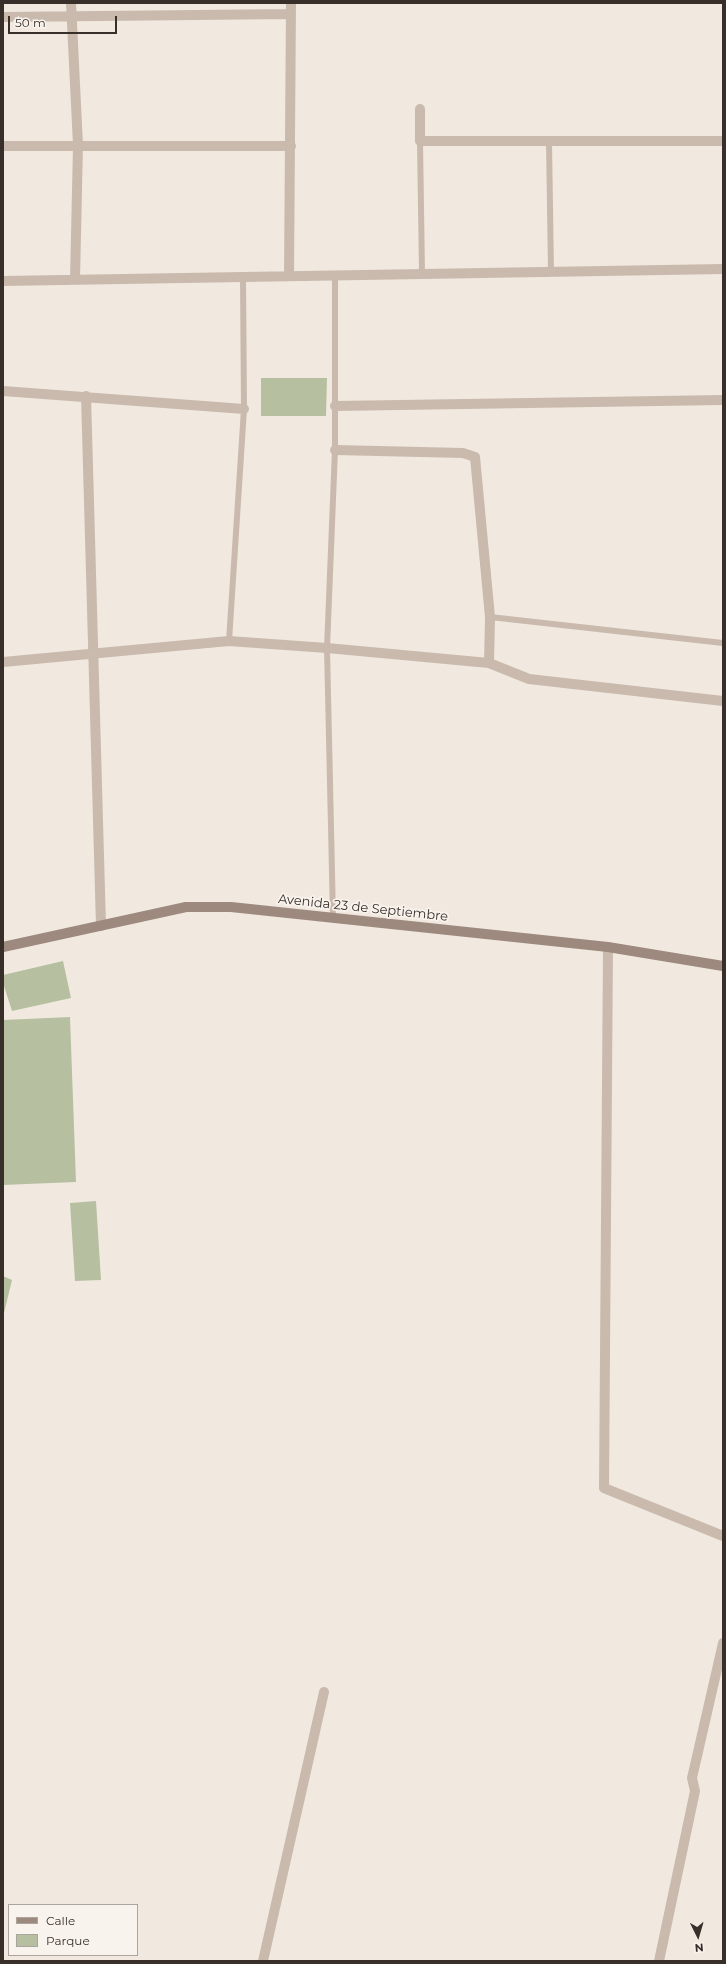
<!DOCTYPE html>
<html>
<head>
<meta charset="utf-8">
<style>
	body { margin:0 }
	#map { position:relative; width:726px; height:1964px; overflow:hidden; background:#f1e9e0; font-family:Montserrat,sans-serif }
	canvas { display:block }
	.frame { position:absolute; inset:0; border:4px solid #382f2b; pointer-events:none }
	.legend { position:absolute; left:8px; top:1904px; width:130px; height:52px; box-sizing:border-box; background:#f9f3ed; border:1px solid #aca59f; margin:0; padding:5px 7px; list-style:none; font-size:12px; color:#382f2b }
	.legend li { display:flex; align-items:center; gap:8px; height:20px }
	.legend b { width:20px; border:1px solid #aca59f }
	.north { position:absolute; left:678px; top:1916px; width:40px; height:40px; -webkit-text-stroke:3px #f9f3ed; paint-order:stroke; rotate:175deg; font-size:11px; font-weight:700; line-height:16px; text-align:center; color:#382f2b }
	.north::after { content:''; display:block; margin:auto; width:14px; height:18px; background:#382f2b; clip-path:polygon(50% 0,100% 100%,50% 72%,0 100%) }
	.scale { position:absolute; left:8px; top:16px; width:109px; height:18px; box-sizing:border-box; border:2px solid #382f2b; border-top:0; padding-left:5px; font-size:12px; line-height:14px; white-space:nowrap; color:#382f2b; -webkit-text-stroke:3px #f9f3ed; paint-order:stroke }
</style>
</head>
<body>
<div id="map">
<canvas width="726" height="1964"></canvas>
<div class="frame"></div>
<ul class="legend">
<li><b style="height:5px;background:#9d897e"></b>Calle</li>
<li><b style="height:11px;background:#b6c0a1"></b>Parque</li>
</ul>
<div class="north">N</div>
<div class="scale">50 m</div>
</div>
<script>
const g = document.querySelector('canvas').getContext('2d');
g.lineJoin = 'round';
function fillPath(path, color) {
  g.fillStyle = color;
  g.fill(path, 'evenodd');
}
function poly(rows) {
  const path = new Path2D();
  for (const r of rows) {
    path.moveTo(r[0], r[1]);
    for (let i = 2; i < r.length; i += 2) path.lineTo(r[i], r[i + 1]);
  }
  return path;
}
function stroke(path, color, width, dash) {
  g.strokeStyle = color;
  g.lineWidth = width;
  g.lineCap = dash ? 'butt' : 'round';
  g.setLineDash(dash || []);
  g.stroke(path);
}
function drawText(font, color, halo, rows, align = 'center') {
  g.font = font + ' Montserrat,sans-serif';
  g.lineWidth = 3.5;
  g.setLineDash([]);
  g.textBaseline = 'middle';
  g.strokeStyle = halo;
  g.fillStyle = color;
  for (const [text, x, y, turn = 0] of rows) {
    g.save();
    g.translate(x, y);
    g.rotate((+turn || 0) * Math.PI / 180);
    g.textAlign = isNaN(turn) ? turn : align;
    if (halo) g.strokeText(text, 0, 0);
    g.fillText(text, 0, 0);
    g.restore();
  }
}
fillPath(poly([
	[261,378,327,378,326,416,261,416],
	[63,961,71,998,12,1011,3,983,3,975],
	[70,1017,76,1182,3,1185,3,1020],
	[96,1201,101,1280,75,1281,70,1203],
	[3,1276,12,1280,3,1317]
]), '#b6c0a1');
stroke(poly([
	[420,141,422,274],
	[549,142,551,272],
	[490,617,723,643],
	[229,641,244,409,243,277],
	[333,917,327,648,335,450,335,276]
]), '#c9baad', 6);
stroke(poly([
	[71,3,78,145,75,280],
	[3,17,290,14],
	[420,109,420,141,723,141],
	[3,146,291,146],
	[289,276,291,3],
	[3,281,723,269],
	[3,391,244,409],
	[86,396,101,926],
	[335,406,723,400],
	[335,450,463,453,475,457,490,617,489,663],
	[3,662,229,641,327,648,489,663,529,679,723,701],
	[608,947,604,1488,723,1536],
	[263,1961,324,1692],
	[659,1961,695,1791,692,1778,723,1643]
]), '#c9baad', 10);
stroke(poly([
	[3,947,186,907,231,907,608,947,723,966]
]), '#9d897e', 10);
drawText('13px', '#382f2b', '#f9f3ed', [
	["Avenida 23 de Septiembre",363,908,6]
]);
</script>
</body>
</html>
